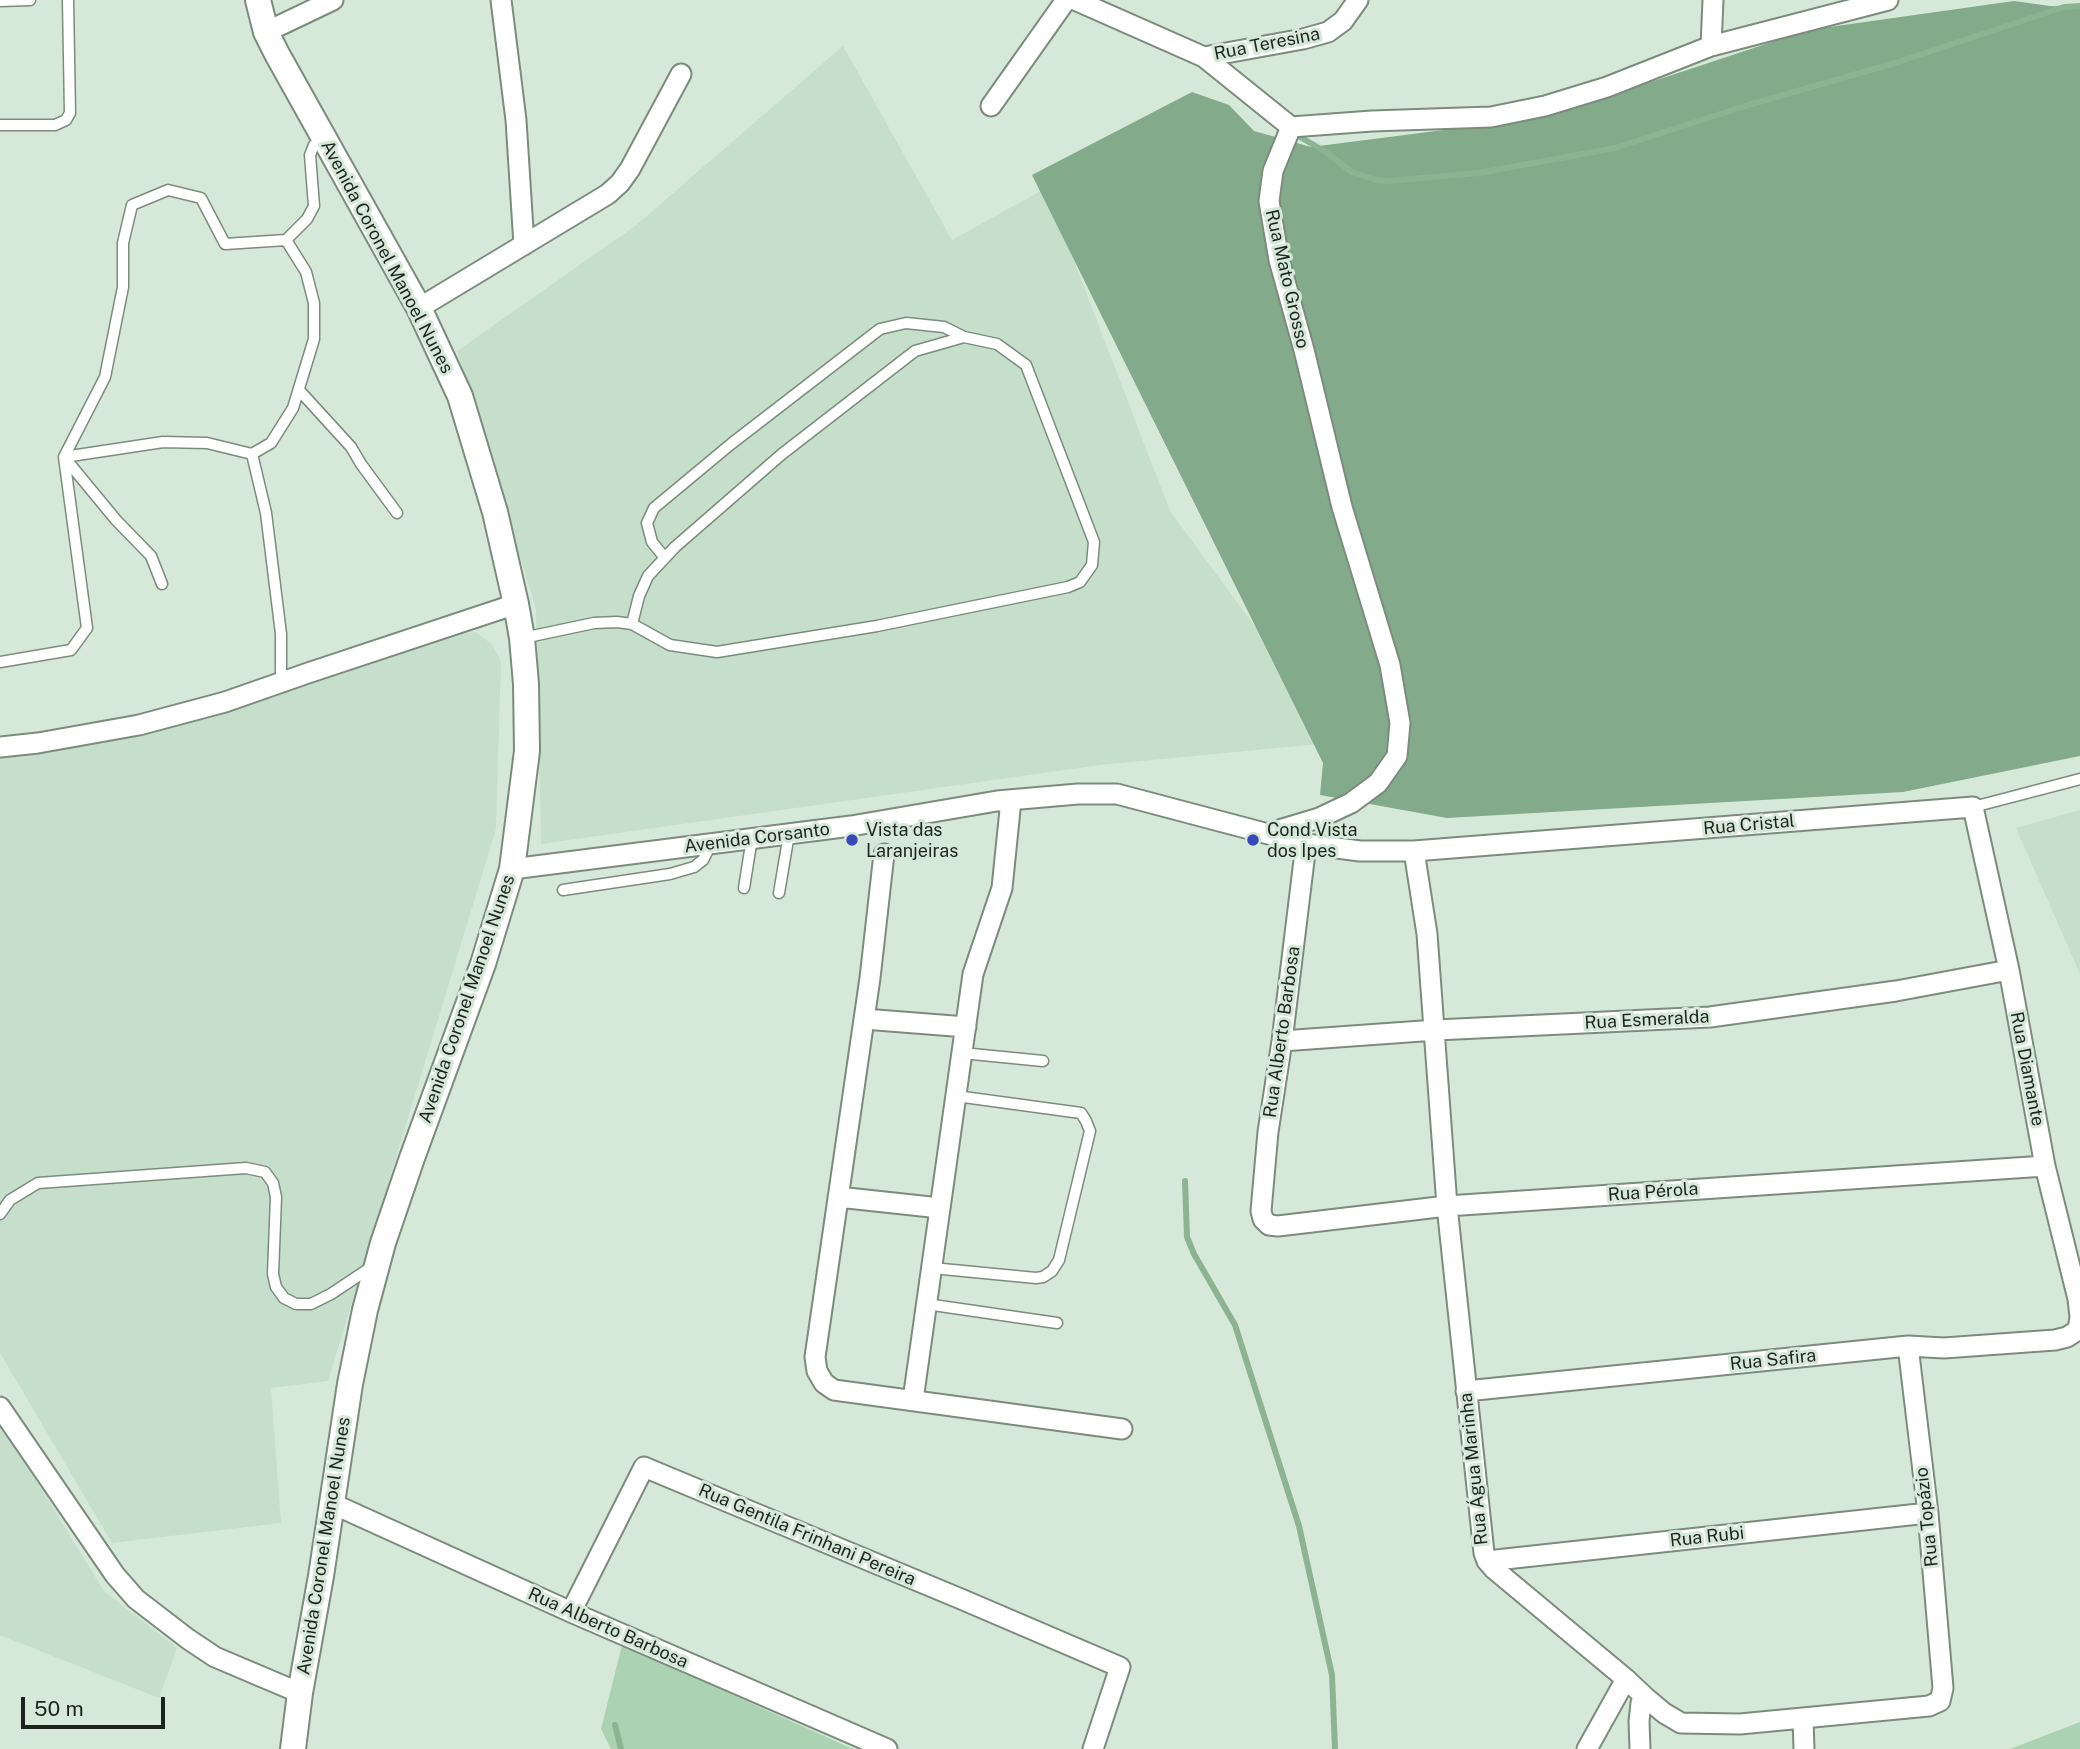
<!DOCTYPE html>
<html>
<head>
<meta charset="utf-8">
<style>
	body { margin:0 }
	#map { position:relative; width:2080px; height:1749px; overflow:hidden; background:#d6e9d9; font-family:"Public Sans",sans-serif }
	canvas { display:block }
	.scale { position:absolute; left:21px; top:1697px; width:144px; height:32px; box-sizing:border-box; border:4px solid #1d241e; border-top:0; padding-left:9px; font-size:21px; line-height:24px; white-space:nowrap; color:#1d241e; -webkit-text-stroke:5px #d6e9d9; paint-order:stroke }
</style>
</head>
<body>
<div id="map">
<canvas width="2080" height="1749"></canvas>
<div class="scale">50 m</div>
</div>
<script>
const g = document.querySelector('canvas').getContext('2d');
g.lineJoin = 'round';
function fillPath(path, color) {
  g.fillStyle = color;
  g.fill(path, 'evenodd');
}
function poly(rows) {
  const path = new Path2D();
  for (const r of rows) {
    path.moveTo(r[0], r[1]);
    for (let i = 2; i < r.length; i += 2) path.lineTo(r[i], r[i + 1]);
  }
  return path;
}
function stroke(path, color, width, dash) {
  g.strokeStyle = color;
  g.lineWidth = width;
  g.lineCap = dash ? 'butt' : 'round';
  g.setLineDash(dash || []);
  g.stroke(path);
}
function drawText(font, color, halo, rows, align = 'center') {
  g.font = font + ' "Public Sans",sans-serif';
  g.lineWidth = 6;
  g.setLineDash([]);
  g.textBaseline = 'middle';
  g.strokeStyle = halo;
  g.fillStyle = color;
  for (const [text, x, y, turn = 0] of rows) {
    g.save();
    g.translate(x, y);
    g.rotate((+turn || 0) * Math.PI / 180);
    g.textAlign = isNaN(turn) ? turn : align;
    if (halo) g.strokeText(text, 0, 0);
    g.fillText(text, 0, 0);
    g.restore();
  }
}
fillPath(poly([
	[843,46,952,240,1046,188,1170,511,1340,742,1100,765,541,844,536,609,457,351,635,226],
	[475,632,492,644,501,662,496,829,328,1381,271,1388,281,1523,112,1543,0,1353,0,757,156,729,447,636],
	[2080,810,2080,974,2016,828],
	[2,1425,104,1591,177,1648,159,1698,0,1635,0,1427]
]), '#c6dfca');
fillPath(poly([
	[622,1645,853,1749,611,1749,601,1729],
	[2080,1722,2080,1749,2010,1749]
]), '#abd2b2');
fillPath(poly([
	[2014,1,2050,6,2080,7,2080,756,1903,792,1447,818,1320,795,1323,763,1032,175,1192,92,1229,105,1254,131,1311,147,1545,117,1808,30]
]), '#83aa8a');
stroke(poly([
	[1300,137,1326,152,1352,172,1376,180,1387,181,1479,173,1615,148,1745,106,1895,63,2064,7,2080,6],
	[1185,1181,1187,1237,1194,1254,1235,1325,1299,1526,1332,1675,1335,1749],
	[615,1725,621,1749]
]), '#8cb392', 6);
const service = poly([
	[0,1,30,0],
	[0,125,55,125,66,120,70,113,68,0],
	[286,240,307,219,314,206,310,155,314,145,324,140],
	[299,390,351,447,361,464,397,513],
	[252,454,266,513,281,634,281,682],
	[665,558,652,542,647,523,654,508,731,444,880,329,906,323,944,327,964,337],
	[523,638,594,623,617,622,632,624,670,645,717,652,877,626,1068,587,1080,582,1092,565,1094,542,1026,365,997,344,964,337,915,351,782,454,675,547,648,576,639,596,632,624],
	[0,662,71,650,87,628,64,457,105,377,123,287,123,243,132,205,168,190,201,198,225,244,286,240,306,272,314,303,314,339,293,408,271,443,252,454,207,443,163,442,64,457,116,520,151,556,162,584],
	[1973,807,2080,779],
	[744,888,752,838],
	[563,890,670,874,694,867,703,860,711,844],
	[779,893,789,834],
	[962,1053,1043,1061],
	[0,1214,10,1200,38,1183,246,1168,265,1172,273,1183,276,1197,273,1274,276,1287,284,1298,296,1304,311,1304,331,1294,373,1266],
	[932,1268,1036,1278,1043,1277,1052,1271,1059,1260,1090,1131,1086,1121,1081,1113,956,1096],
	[926,1304,1057,1323]
]);
const minor = poly([
	[501,0,516,120,524,245],
	[1075,0,1204,57,1291,127],
	[266,32,333,0],
	[1711,46,1713,0],
	[1204,57,1303,39,1328,32,1343,21,1358,0],
	[991,106,1066,0],
	[1291,127,1372,121,1491,117,1545,106,1607,87,1711,46,1888,0],
	[419,308,608,194,620,183,630,169,681,74],
	[0,747,38,743,139,725,225,702,308,673,516,604],
	[1269,833,1319,818,1351,803,1378,783,1397,756,1400,723,1390,665,1342,507,1304,350,1279,260,1269,201,1273,171,1291,127],
	[1306,844,1282,1041,1268,1132,1261,1211,1263,1219,1269,1225,1278,1226,1447,1206,2045,1166],
	[1414,851,1427,934,1447,1206,1484,1553,1487,1561,1494,1569,1626,1679,1645,1697,1664,1713,1681,1723,1740,1724,1929,1706,1940,1701,1943,1688,1928,1513,1908,1346],
	[884,854,870,978,815,1357,817,1371,824,1383,834,1390,1122,1429],
	[512,869,851,826,997,801,1078,794,1117,794,1306,844,1360,851,1414,851,1973,807,2009,970,2045,1166,2078,1299,2080,1317,2078,1330,2067,1337,2055,1340,1944,1348,1908,1346,1466,1391],
	[864,1019,966,1027],
	[1282,1041,1436,1030,1710,1017,1896,991,2009,970],
	[838,1197,940,1208],
	[913,1400,973,974,1002,888,1011,800],
	[0,1407,115,1575,136,1599,188,1639,215,1657,300,1693],
	[331,1503,571,1612,887,1749],
	[1487,1561,1928,1513],
	[571,1612,644,1467,961,1599,1120,1667,1093,1749],
	[1803,1719,1804,1749],
	[1587,1749,1626,1679],
	[1640,1749,1639,1721,1641,1703,1645,1697]
]);
const tertiary = poly([
	[258,0,266,32,277,54,419,308,460,396,495,512,516,604,522,638,526,684,527,751,512,869,483,964,412,1158,383,1243,365,1310,350,1384,321,1576,300,1693,293,1749]
]);
stroke(service, '#7b8c7d', 13);
stroke(minor, '#7b8c7d', 23);
stroke(tertiary, '#7b8c7d', 28);
stroke(service, '#fff', 10);
stroke(minor, '#fff', 19);
stroke(tertiary, '#fff', 24);
for (const [x, y, r, color] of [
	[852,840,7,"#3949bc"],
	[1253,840,7,"#3949bc"]
]) {
  const dot = new Path2D();
  dot.arc(x, y, r, 0, 2 * Math.PI);
  g.fillStyle = color;
  g.fill(dot);
  stroke(dot, '#d6e9d9', 2.5);
}
drawText('18px', '#1d241e', '#d6e9d9', [
	["Rua Teresina",1267,44,-11],
	["Avenida Coronel Manoel Nunes",387,257,62],
	["Rua Mato Grosso",1287,279,77],
	["Rua Cristal",1749,825,-5],
	["Avenida Corsanto",757,838,-7],
	["Avenida Coronel Manoel Nunes",467,999,-71],
	["Rua Esmeralda",1647,1020,-3],
	["Rua Alberto Barbosa",1282,1032,-82],
	["Rua Diamante",2027,1069,79],
	["Rua Pérola",1653,1192,-4],
	["Rua Safira",1773,1360,-6],
	["Rua Água Marinha",1474,1469,-96],
	["Rua Topázio",1927,1517,-96],
	["Rua Gentila Frinhani Pereira",807,1535,23],
	["Rua Rubi",1707,1537,-6],
	["Avenida Coronel Manoel Nunes",324,1546,-81],
	["Rua Alberto Barbosa",608,1628,24]
]);
drawText('18px', '#1d241e', '#d6e9d9', [
	["Vista das",866,830],
	["Laranjeiras",866,851],
	["Cond Vista",1267,830],
	["dos Ipes",1267,851]
], 'left');
</script>
</body>
</html>
